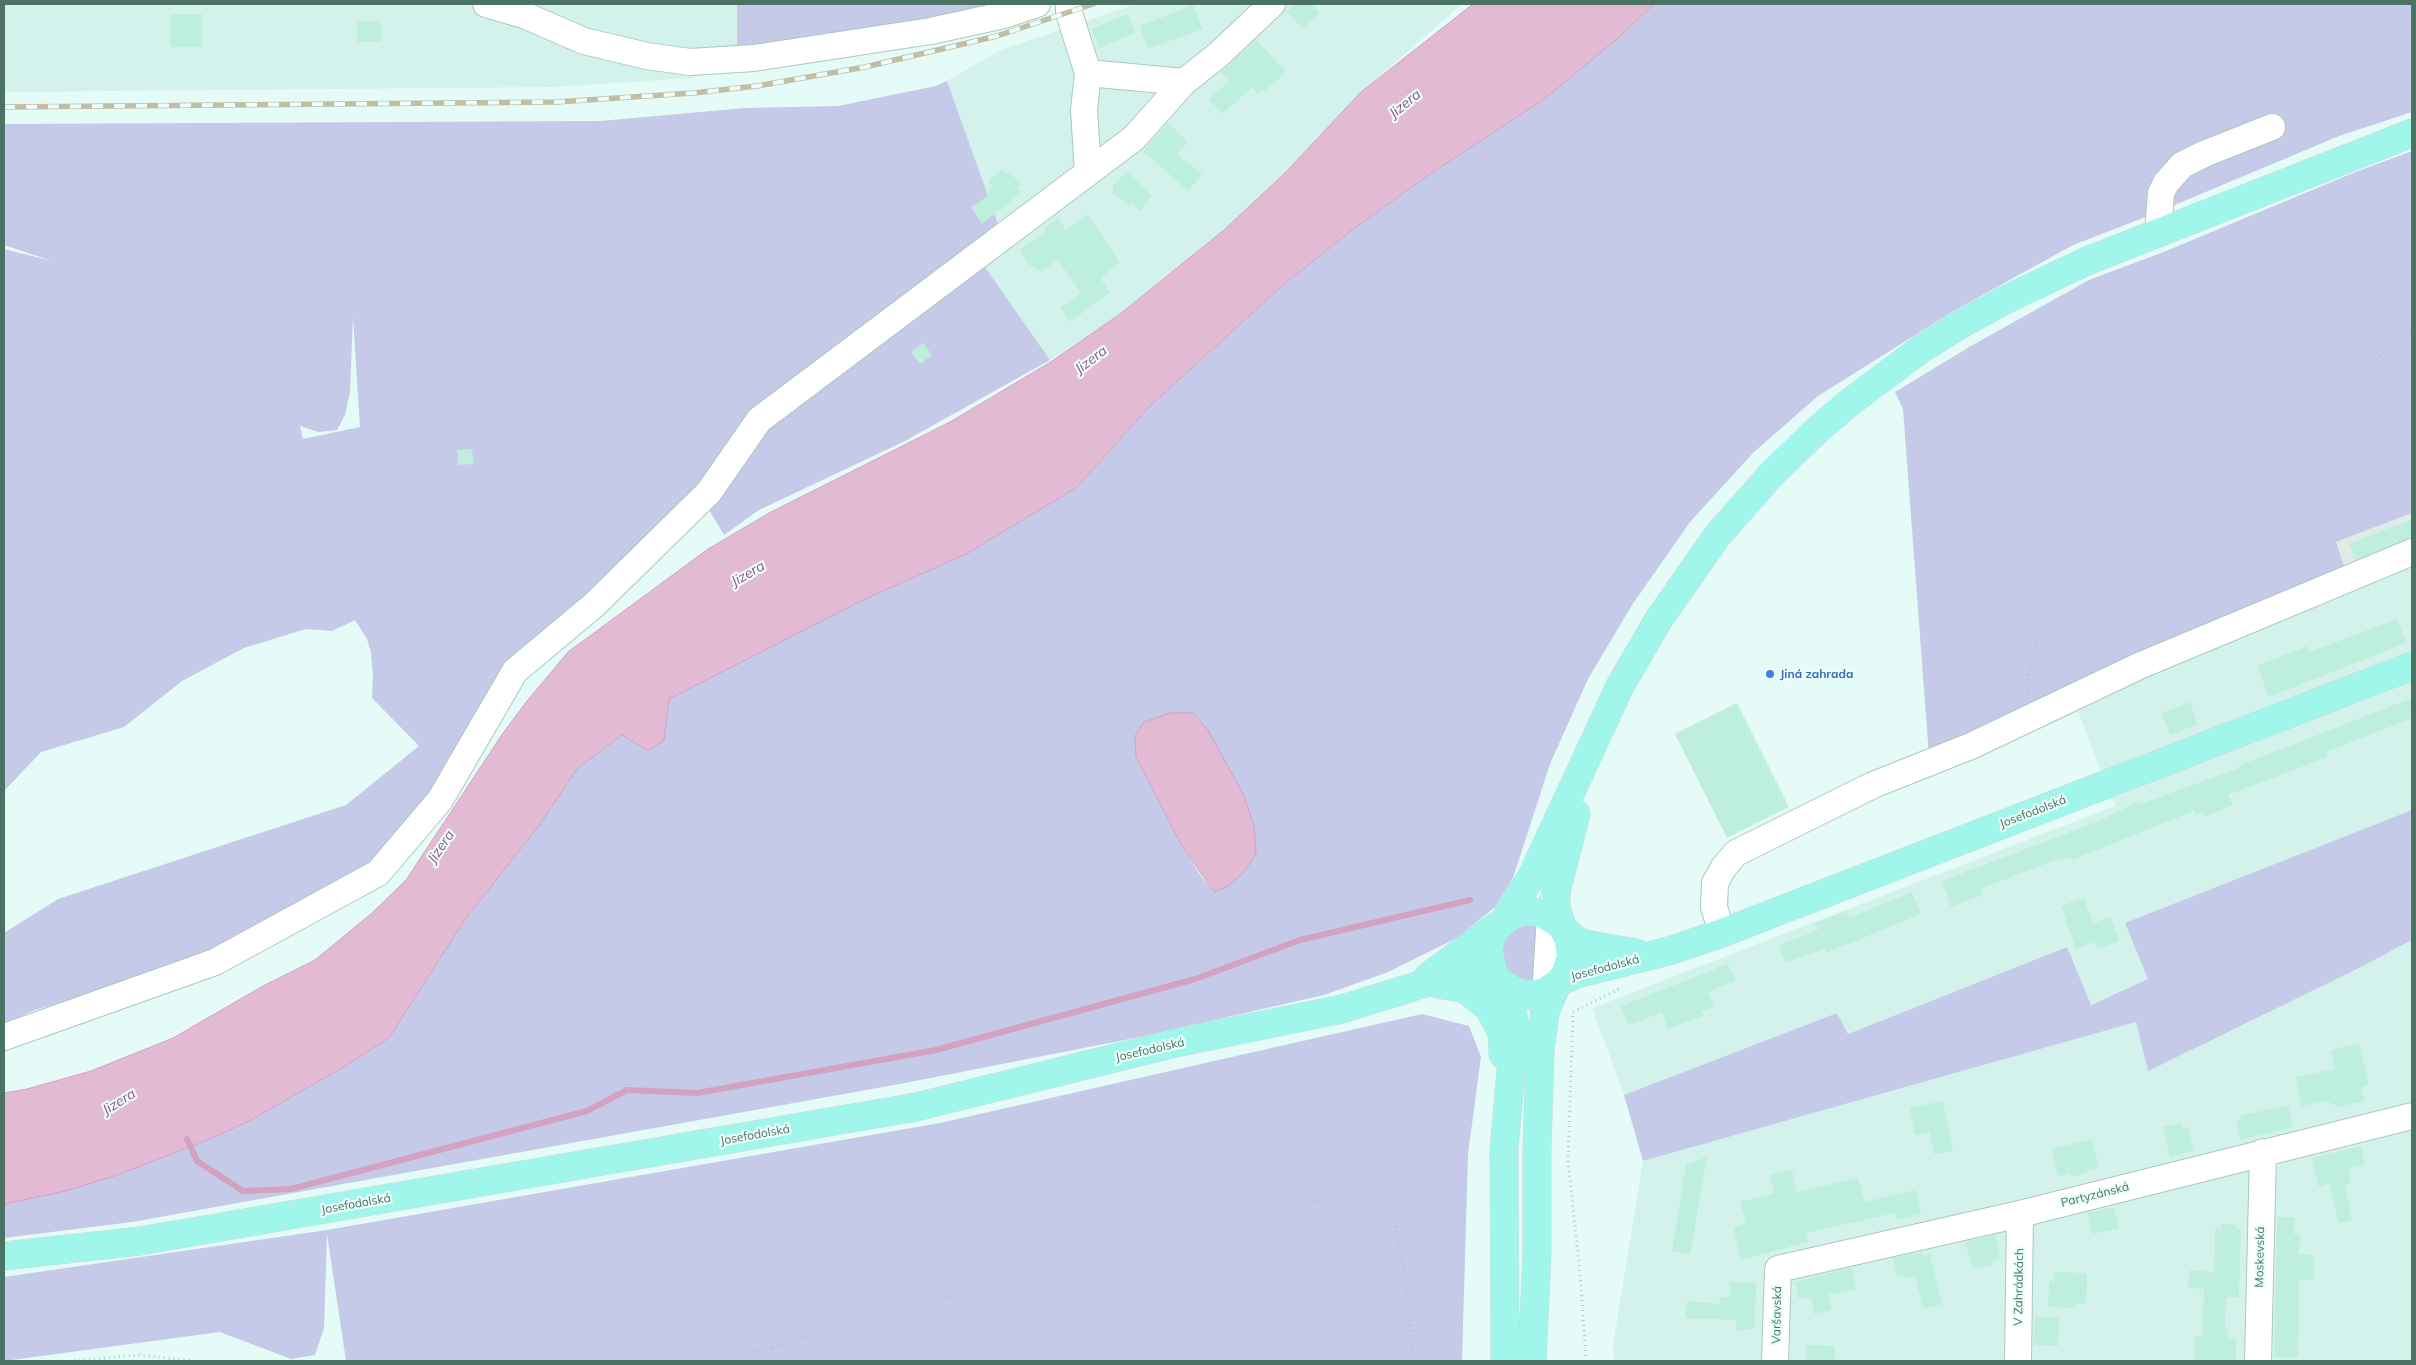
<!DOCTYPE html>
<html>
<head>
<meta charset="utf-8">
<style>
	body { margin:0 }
	#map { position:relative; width:2416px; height:1365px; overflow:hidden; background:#e5fbf8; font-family:Mulish,sans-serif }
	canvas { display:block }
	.frame { position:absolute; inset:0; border:5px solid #4c7263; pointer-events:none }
</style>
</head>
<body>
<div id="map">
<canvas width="2416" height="1365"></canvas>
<div class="frame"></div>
</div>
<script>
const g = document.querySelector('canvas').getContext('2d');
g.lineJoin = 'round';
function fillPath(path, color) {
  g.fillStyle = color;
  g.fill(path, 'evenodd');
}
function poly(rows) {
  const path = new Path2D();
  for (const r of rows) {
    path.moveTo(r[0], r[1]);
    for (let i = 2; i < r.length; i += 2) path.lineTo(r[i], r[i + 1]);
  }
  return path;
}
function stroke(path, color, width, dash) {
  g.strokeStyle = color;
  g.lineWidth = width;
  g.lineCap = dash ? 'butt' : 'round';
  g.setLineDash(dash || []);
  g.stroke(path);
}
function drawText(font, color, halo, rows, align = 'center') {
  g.font = font + ' Mulish,sans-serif';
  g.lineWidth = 4.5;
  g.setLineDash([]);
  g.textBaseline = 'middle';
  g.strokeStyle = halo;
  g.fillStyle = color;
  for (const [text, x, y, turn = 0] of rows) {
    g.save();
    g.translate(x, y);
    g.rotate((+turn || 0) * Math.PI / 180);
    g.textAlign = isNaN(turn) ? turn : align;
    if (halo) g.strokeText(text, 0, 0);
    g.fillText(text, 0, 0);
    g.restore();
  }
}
fillPath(poly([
	[4,4,737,4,737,53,692,78,555,87,4,92],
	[1136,4,1462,4,1361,92,1284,174,1224,230,1120,314,1050,360,973,250,1000,229,947,81,1001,50],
	[2412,566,2412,810,2126,923,2148,979,2091,1005,2067,947,1848,1034,1837,1013,1624,1095,1592,1008,2115,806,2076,706],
	[2412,940,2412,1361,1614,1361,1613,1345,1643,1161,2136,1022,2148,1070,2359,968]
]), '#d3f2eb');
fillPath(poly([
	[2412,513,2412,548,2347,575,2336,542]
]), '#dfebe7');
fillPath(poly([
	[737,4,1004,4,1000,11,737,53],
	[1654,4,2412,4,2412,112,2339,136,2151,215,2073,245,1952,312,1818,396,1754,452,1690,522,1632,605,1588,679,1550,764,1513,878,1495,907,1457,938,1388,972,1324,995,1140,1037,905,1083,132,1222,4,1238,4,1204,117,1175,208,1140,251,1120,347,1065,389,1038,466,918,538,827,577,769,622,735,664,740,668,699,861,601,966,554,1076,488,1149,407,1282,286,1348,233,1430,174,1543,100,1616,39],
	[1136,757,1214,892,1201,876,1182,846],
	[947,81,1000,229,973,250,1050,360,905,441,759,510,724,535,699,493,508,665,439,791,373,866,190,962,35,1010,4,1023,4,933,58,899,346,805,419,746,372,698,373,675,371,653,367,639,355,620,332,631,306,629,244,648,182,681,124,727,41,752,4,791,4,249,52,261,4,245,4,124,600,121,745,108,838,106,936,86],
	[353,317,360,427,303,439,300,426,319,432,337,430,345,415,350,392],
	[2412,151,2412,513,2336,542,2347,575,1929,756,1903,409,1895,392,1971,346,2089,280,2166,251,2353,173],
	[2412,810,2412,940,2359,968,2148,1071,2136,1022,1643,1161,1624,1095,1837,1013,1848,1034,2067,947,2091,1005,2148,979,2125,923],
	[1525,924,1542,927,1540,982,1515,981,1500,962,1504,937,1517,927],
	[1422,1014,1469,1026,1481,1057,1468,1154,1462,1361,346,1361,327,1234,324,1328,315,1355,291,1359,220,1332,4,1361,4,1277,327,1230,940,1123]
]), '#c4cae7');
const water = poly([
	[1473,4,1654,4,1617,39,1543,100,1430,174,1348,233,1282,286,1149,407,1076,488,966,554,861,601,669,699,664,740,648,751,622,735,577,769,538,827,466,918,389,1038,347,1065,251,1120,208,1140,117,1175,66,1191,4,1204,4,1093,27,1089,91,1071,173,1038,263,986,315,960,372,913,406,880,503,733,527,701,568,652,708,549,771,512,950,422,1049,363,1120,314,1224,230,1284,174,1361,92,1473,4],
	[1170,713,1193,713,1208,730,1243,794,1254,826,1256,854,1243,873,1228,886,1214,892,1182,846,1136,757,1135,736,1144,722,1170,713]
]);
fillPath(water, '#e3bad3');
stroke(water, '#d4a1c0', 1);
stroke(poly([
	[187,1139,197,1161,243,1191,291,1189,587,1111,627,1090,697,1093,936,1050,1195,979,1300,940,1470,900]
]), '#d4a1c0', 6);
fillPath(poly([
	[1295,4,1311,4,1320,13,1303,29,1287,12],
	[1193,5,1203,29,1148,49,1140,26],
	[170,14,202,14,202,47,171,47],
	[1128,14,1135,33,1099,48,1091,29],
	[357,21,381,21,382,42,357,42],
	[1256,40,1286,72,1265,91,1263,89,1258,93,1252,87,1222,114,1209,99,1229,81,1221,72],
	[1168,123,1188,142,1177,154,1202,174,1188,191,1143,151],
	[1002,169,1007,175,1010,172,1021,185,1017,188,1021,193,982,224,971,207,990,195,987,191,993,187,988,181],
	[1127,171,1152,196,1140,211,1131,203,1129,206,1113,193,1113,186],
	[1088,214,1120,263,1100,278,1110,292,1070,322,1060,308,1081,293,1058,260,1040,272,1035,267,1029,265,1019,250,1046,231,1044,228,1058,218,1066,230],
	[923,343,932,355,920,364,911,352],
	[472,449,474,464,458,465,457,450],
	[2412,519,2412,537,2355,560,2349,544],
	[2397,619,2406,643,2269,697,2257,666,2307,646,2309,652],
	[2412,698,2412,718,2326,752,2328,757,2228,795,2233,805,2204,817,2203,812,2195,815,2194,811,2072,860,2071,857,2059,861,2058,859,1980,889,1982,895,1951,907,1942,881,2099,821,2137,802,2138,805,2239,768,2238,766],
	[2190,702,2198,724,2170,735,2162,713],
	[1737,703,1789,807,1727,838,1675,734],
	[1912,892,1921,914,1826,953,1825,949,1785,962,1779,945,1818,930,1815,923,1846,911,1849,918],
	[2084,898,2093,923,2111,917,2119,941,2097,949,2095,942,2076,949,2061,906],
	[1728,964,1736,981,1708,992,1714,1007,1701,1011,1703,1016,1668,1029,1662,1012,1629,1025,1621,1006],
	[2359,1043,2369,1085,2361,1087,2364,1101,2338,1107,2326,1101,2301,1106,2295,1077,2335,1069,2331,1050],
	[1943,1101,1953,1151,1934,1154,1930,1132,1915,1135,1910,1108],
	[2288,1105,2293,1127,2240,1140,2236,1121,2241,1120,2240,1116],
	[2181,1123,2182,1128,2188,1127,2194,1151,2170,1157,2163,1127],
	[2092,1139,2099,1167,2087,1170,2088,1173,2071,1177,2070,1173,2058,1176,2052,1149],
	[2361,1146,2365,1164,2349,1168,2351,1182,2345,1186,2352,1220,2339,1223,2329,1184,2319,1187,2312,1158],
	[1707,1157,1690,1254,1672,1251,1686,1164],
	[1792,1170,1797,1192,1858,1178,1865,1202,1916,1190,1921,1214,1897,1220,1895,1213,1806,1233,1808,1242,1741,1260,1733,1227,1746,1223,1740,1202,1775,1193,1770,1175],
	[2114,1207,2119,1228,2092,1234,2087,1213],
	[2277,1217,2295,1217,2294,1234,2300,1235,2299,1254,2314,1255,2314,1280,2299,1280,2298,1357,2274,1357],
	[2221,1224,2237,1225,2237,1229,2241,1229,2239,1297,2226,1297,2225,1329,2228,1329,2228,1339,2236,1339,2236,1361,2195,1361,2195,1336,2202,1336,2204,1289,2188,1288,2190,1270,2212,1272,2214,1270,2215,1229,2221,1229],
	[1995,1235,2001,1258,1991,1261,1992,1265,1973,1269,1965,1242],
	[1922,1252,1923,1256,1930,1254,1942,1304,1926,1308,1923,1307,1915,1276,1905,1278,1904,1275,1897,1277,1893,1258],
	[1851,1268,1856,1289,1828,1295,1832,1310,1814,1314,1811,1297,1799,1299,1795,1282],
	[2054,1272,2087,1273,2086,1304,2075,1303,2075,1308,2048,1307,2049,1281,2054,1281],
	[1730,1282,1756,1283,1755,1328,1736,1332,1736,1320,1685,1318,1687,1301,1720,1304,1720,1297,1730,1297],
	[2035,1317,2059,1317,2058,1346,2034,1345],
	[1806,1345,1835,1346,1835,1361,1806,1361]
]), '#beefdd');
const minor = poly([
	[486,4,524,15,584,41,647,56,690,62,754,58,931,31,1004,15,1037,4],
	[1069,4,1069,13,1088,73,1084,110,1088,172],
	[1088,73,1184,82],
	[2158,233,2161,193,2166,183,2182,165,2204,154,2272,127],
	[1722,933,1714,907,1715,883,1724,867,1736,853,1873,785,1971,746,2139,666,2412,552],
	[1544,1011,1549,932,1554,898],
	[4,1037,215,962,378,873,440,800,515,671,594,605,709,492,759,420,1134,138,1184,82,1218,55,1272,4],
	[1775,1361,1778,1269,2020,1214,2412,1116],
	[2018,1361,2020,1214],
	[2258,1361,2263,1152]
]);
const major = poly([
	[1504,920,1532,876,1620,686,1659,619,1717,536,1769,477,1817,430,1849,403,1921,349,1961,324,2009,298,2087,261,2412,133],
	[1562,926,1556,908,1556,892,1576,814],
	[1565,930,1575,940,1585,944,1636,953],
	[1428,977,1498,925],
	[1498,980,1513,991,1529,995,1545,992,1557,984,1565,975,1571,958,1569,940,1562,926,1542,913,1529,911,1516,913,1500,924,1492,935,1488,950,1493,972,1510,1000,1515,1025,1504,1149,1505,1361],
	[1559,982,1577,974,1669,951,1722,933,2412,666],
	[1438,984,1465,989,1489,1008,1502,1032,1503,1054],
	[4,1256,140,1241,916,1107,1180,1042,1342,1009,1445,977,1478,974,1497,978],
	[1532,1361,1537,1255,1537,1147,1540,1052,1545,1012,1557,984]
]);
stroke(minor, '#aac9bf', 28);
stroke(major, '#cdd8d3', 29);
stroke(poly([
	[2029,695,2028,678,2040,630,2057,591,2092,554,2132,524,2192,494,2237,482,2296,419,2328,395,2356,379,2412,326],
	[74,1361,139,1355,194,1361],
	[714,1361,773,1347,873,1316,990,1287,1084,1256,1125,1245,1207,1232,1250,1222,1358,1188,1375,1197,1394,1213,1406,1286,1414,1361],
	[762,1361,773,1347],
	[1586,1361,1580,1272,1568,1161,1573,1012,1619,989]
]), '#a1d3c1', 3, [1, 4]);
stroke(minor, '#fff', 26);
stroke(major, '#a1f6eb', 28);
const rail = poly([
	[4,107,556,102,693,93,757,86,865,67,997,36,1093,4]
]);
stroke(rail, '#c3bda4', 5.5);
stroke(rail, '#ebfefb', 4, [11]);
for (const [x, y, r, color] of [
	[1770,674,5,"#3f7fe0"]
]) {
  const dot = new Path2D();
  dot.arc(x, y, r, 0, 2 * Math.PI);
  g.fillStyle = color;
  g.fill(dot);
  stroke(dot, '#ebfefb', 2);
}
drawText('bold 12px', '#366cbe', '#ebfefb', [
	["Jiná zahrada",1780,674]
], 'left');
drawText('12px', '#4c7263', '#ebfefb', [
	["Josefodolská",2033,812,-21],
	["Josefodolská",1605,968,-15],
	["Josefodolská",1150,1050,-13],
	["Josefodolská",755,1135,-10],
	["Partyzánská",2095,1195,-14],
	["Josefodolská",356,1204,-10],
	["Moskevská",2260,1257,-89],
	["V Zahrádkách",2019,1287,-89],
	["Varšavská",1777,1315,-89]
]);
drawText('italic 14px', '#98507a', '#ebfefb', [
	["Jizera",1405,104,-39],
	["Jizera",1091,360,-37],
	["Jizera",748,574,-30],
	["Jizera",441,847,-56],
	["Jizera",119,1102,-32]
]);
</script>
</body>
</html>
